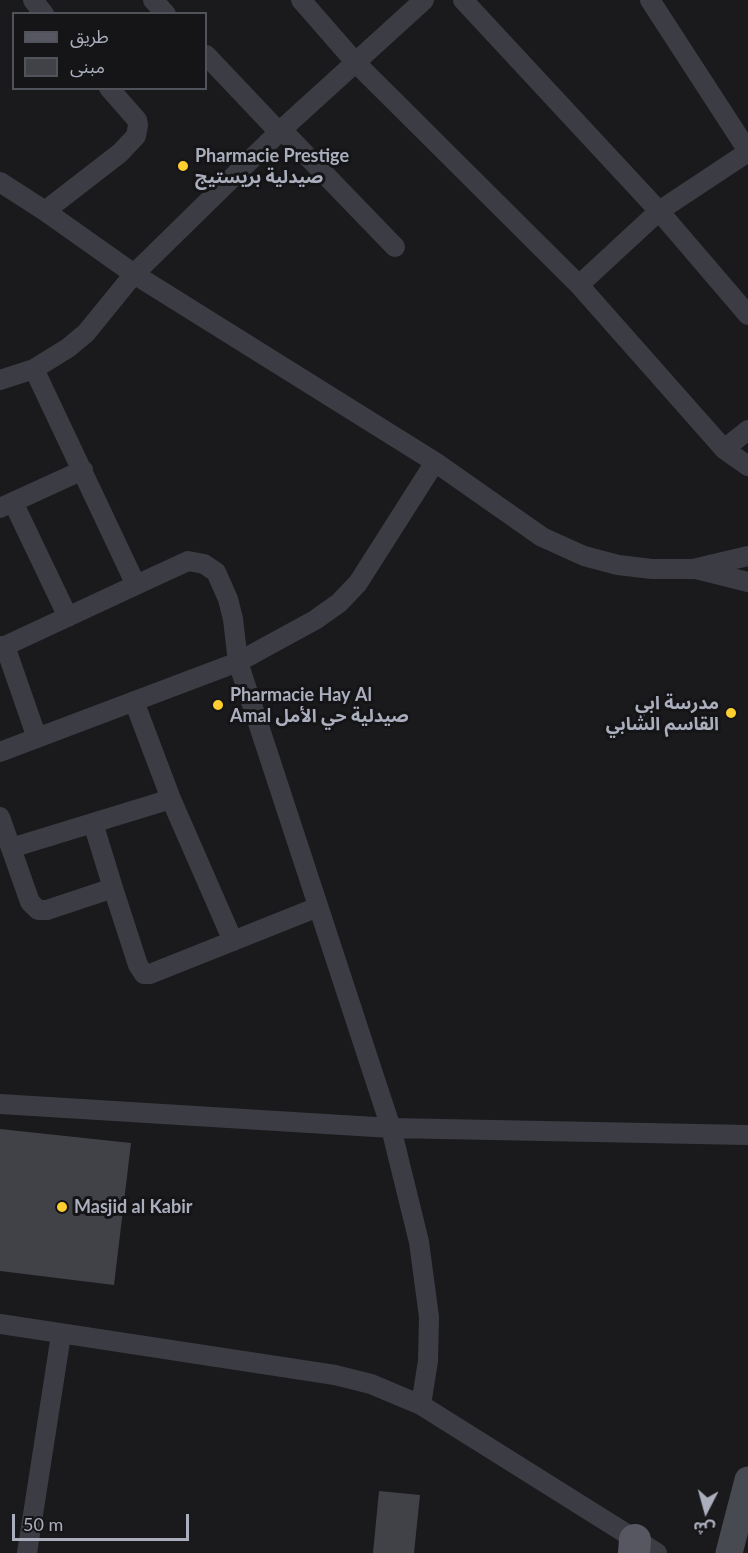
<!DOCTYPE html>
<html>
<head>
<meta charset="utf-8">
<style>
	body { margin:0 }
	#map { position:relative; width:748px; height:1553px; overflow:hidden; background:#1a1a1d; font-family:Lato,"Noto Sans Arabic",sans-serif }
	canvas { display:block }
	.legend { position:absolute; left:12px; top:12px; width:195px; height:78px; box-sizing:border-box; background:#151518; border:2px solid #51535a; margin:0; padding:8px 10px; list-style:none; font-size:18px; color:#abafbd }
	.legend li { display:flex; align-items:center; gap:12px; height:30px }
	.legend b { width:30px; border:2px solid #51535a }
	.north { position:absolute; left:676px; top:1481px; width:60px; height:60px; -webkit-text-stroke:4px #151518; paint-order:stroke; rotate:186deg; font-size:16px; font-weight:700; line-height:24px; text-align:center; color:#abafbd }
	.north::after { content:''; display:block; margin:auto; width:21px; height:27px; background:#abafbd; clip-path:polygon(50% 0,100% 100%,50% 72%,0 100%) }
	.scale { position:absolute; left:12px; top:1514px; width:177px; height:27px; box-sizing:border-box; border:3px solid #abafbd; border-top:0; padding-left:8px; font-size:18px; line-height:21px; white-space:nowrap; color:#abafbd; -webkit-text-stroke:4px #151518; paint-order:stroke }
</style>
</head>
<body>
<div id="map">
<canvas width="748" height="1553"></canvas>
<ul class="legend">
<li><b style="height:8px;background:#565761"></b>طريق</li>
<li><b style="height:16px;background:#414247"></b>مبنى</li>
</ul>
<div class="north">ش</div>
<div class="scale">50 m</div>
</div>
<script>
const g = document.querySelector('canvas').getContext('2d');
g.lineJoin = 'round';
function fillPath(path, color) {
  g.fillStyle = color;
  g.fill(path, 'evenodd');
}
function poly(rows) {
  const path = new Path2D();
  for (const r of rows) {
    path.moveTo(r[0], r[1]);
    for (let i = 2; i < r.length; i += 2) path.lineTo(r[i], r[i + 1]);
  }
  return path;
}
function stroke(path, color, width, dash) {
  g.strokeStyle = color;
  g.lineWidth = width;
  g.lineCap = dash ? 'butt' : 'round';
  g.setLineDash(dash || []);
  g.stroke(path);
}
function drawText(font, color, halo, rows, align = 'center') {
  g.font = font + ' Lato,"Noto Sans Arabic",sans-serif';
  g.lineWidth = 6;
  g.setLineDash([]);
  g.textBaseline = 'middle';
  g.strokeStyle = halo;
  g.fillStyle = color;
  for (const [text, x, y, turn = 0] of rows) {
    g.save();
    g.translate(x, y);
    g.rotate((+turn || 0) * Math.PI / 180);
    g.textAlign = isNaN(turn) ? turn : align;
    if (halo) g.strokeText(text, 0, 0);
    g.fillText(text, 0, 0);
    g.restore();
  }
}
fillPath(poly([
	[0,1129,131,1143,114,1285,0,1271],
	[379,1491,420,1495,414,1553,373,1553]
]), '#414247');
stroke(poly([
	[33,0,44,14],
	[153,0,166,14],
	[301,0,356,63,579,285,724,449,748,466],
	[463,0,659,211,748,315],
	[650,0,748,151],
	[206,55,279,132],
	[282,130,395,247],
	[0,182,45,211,134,274,435,462,542,537,584,556,618,565,652,569,693,569,748,556],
	[45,211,120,153,136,136,138,125,137,120,109,88],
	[579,285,659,211,748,152],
	[34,369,136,585,188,561,204,564,216,572,228,599,233,619,238,662,391,1128,419,1242,429,1317,428,1361,421,1405],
	[0,380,34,369,68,348,86,333,134,274,279,132,424,0],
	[724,449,748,430],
	[13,502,68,617],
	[0,508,83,470],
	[696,569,748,582],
	[0,646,5,646,136,585],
	[5,646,37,738],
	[134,701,171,799],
	[0,752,238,662,315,620,339,603,358,583,435,462],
	[0,817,30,902,38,910,47,910,113,888,138,965,144,974,150,974,318,907],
	[93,823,113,888],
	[11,848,171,799,233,941],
	[0,1104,391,1128,748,1135],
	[0,1324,335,1375,371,1384,421,1405,657,1553],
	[27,1553,61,1335]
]), '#3c3d44', 20);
stroke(poly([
	[729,1553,748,1480]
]), '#484a52', 27);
stroke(poly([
	[634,1553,635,1540]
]), '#565761', 32);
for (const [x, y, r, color] of [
	[183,166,6,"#ffcf2f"],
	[218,705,6,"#ffcf2f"],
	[731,713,6,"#ffcf2f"],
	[62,1207,6,"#ffcf2f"]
]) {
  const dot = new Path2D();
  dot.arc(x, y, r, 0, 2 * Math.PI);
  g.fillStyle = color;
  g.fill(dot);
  stroke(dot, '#151518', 2);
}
drawText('bold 18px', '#abafbd', '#151518', [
	["Pharmacie Prestige",195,156],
	["صيدلية بريستيج",195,177],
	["Pharmacie Hay Al",230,695],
	["Amal صيدلية حي الأمل",230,716],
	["مدرسة ابي",719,703,"right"],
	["القاسم الشابي",719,724,"right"],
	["Masjid al Kabir",74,1207]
], 'left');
</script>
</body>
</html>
